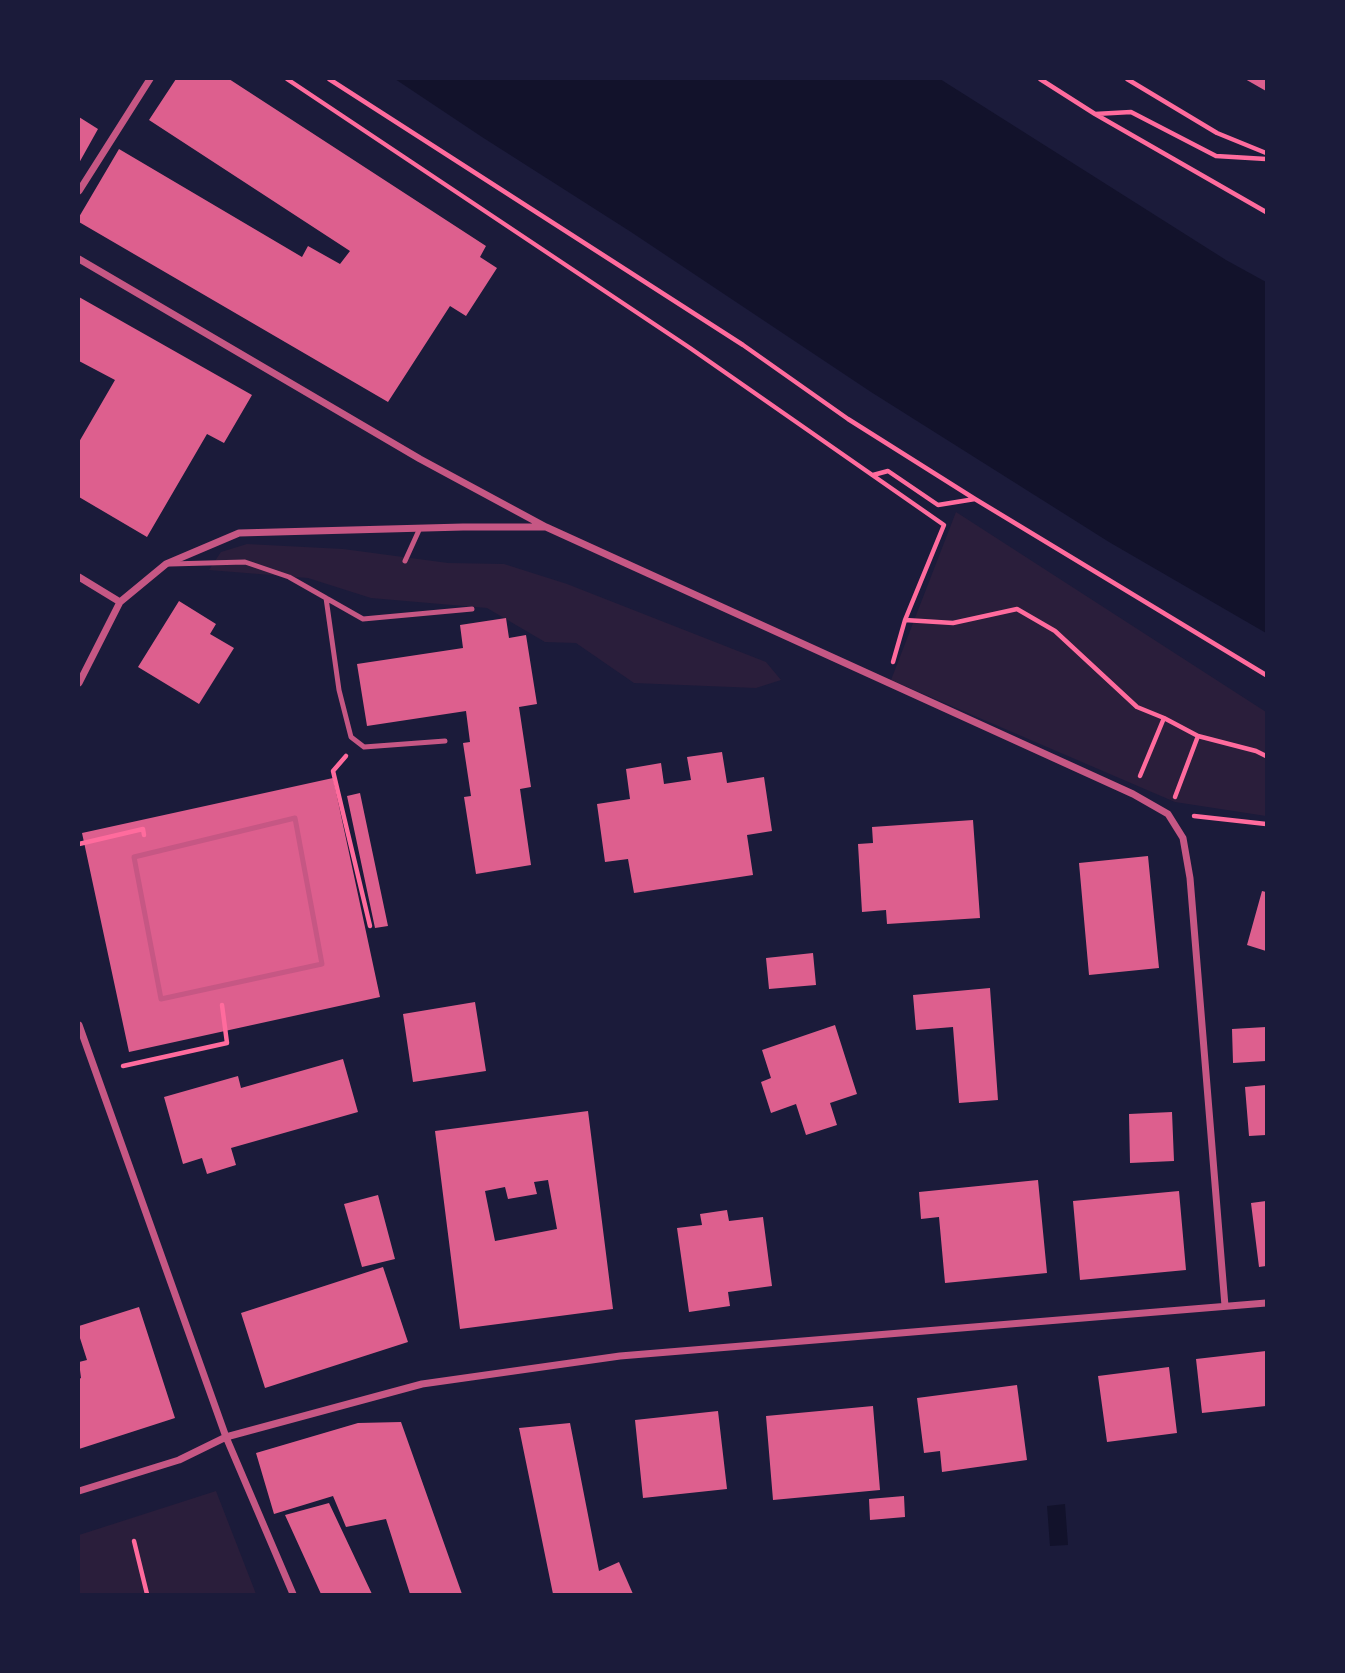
<!DOCTYPE html>
<html>
<head>
<meta charset="utf-8">
<style>
	body { margin:0 }
	#map { position:relative; width:1345px; height:1673px; overflow:hidden; background:#1b1b3a; font-family:Manrope,sans-serif }
	canvas { display:block }
	.frame { position:absolute; inset:0; border:80px solid #1b1b3a; pointer-events:none }
</style>
</head>
<body>
<div id="map">
<canvas width="1345" height="1673"></canvas>
<div class="frame"></div>
</div>
<script>
const g = document.querySelector('canvas').getContext('2d');
g.lineJoin = 'round';
function fillPath(path, color) {
  g.fillStyle = color;
  g.fill(path, 'evenodd');
}
function poly(rows) {
  const path = new Path2D();
  for (const r of rows) {
    path.moveTo(r[0], r[1]);
    for (let i = 2; i < r.length; i += 2) path.lineTo(r[i], r[i + 1]);
  }
  return path;
}
function stroke(path, color, width, dash) {
  g.strokeStyle = color;
  g.lineWidth = width;
  g.lineCap = dash ? 'butt' : 'round';
  g.setLineDash(dash || []);
  g.stroke(path);
}
fillPath(poly([
	[956,512,1266,712,1266,816,1175,802,891,680],
	[247,544,343,549,448,563,504,564,567,584,766,662,781,680,756,688,634,683,576,643,545,642,487,608,371,598,308,578,209,570,221,552],
	[216,1491,256,1594,79,1594,79,1535]
]), '#2a1e3b');
fillPath(poly([
	[395,79,940,79,1226,260,1266,282,1266,633,1109,542,871,392,631,232,482,137],
	[1065,1504,1068,1545,1050,1546,1047,1506]
]), '#12122b');
fillPath(poly([
	[176,79,229,79,486,246,480,257,497,268,466,316,450,306,388,402,79,222,79,217,119,149,302,257,308,246,340,264,350,251,149,120],
	[1245,79,1266,79,1266,91],
	[79,117,98,129,79,163],
	[79,297,252,395,224,443,207,434,147,537,79,497,79,442,115,380,79,361],
	[179,601,216,624,210,634,234,648,199,704,138,667],
	[506,618,509,638,526,635,537,704,519,707,531,787,520,789,531,865,476,874,464,797,471,796,463,743,470,742,466,711,367,726,357,664,463,648,460,625],
	[722,752,727,783,764,777,772,831,747,835,753,875,634,893,628,859,605,862,597,804,630,799,626,769,661,763,664,784,691,780,687,757],
	[333,778,380,997,129,1052,82,833],
	[360,793,388,926,375,928,347,796],
	[973,820,980,918,887,924,886,910,862,912,858,844,873,843,872,827],
	[1148,856,1159,968,1089,975,1079,863],
	[1262,891,1266,892,1266,951,1247,945],
	[813,953,816,985,769,989,766,958],
	[990,988,998,1100,959,1103,953,1027,916,1030,913,995],
	[475,1002,486,1071,413,1082,403,1014],
	[835,1025,857,1094,830,1103,837,1125,806,1135,796,1104,771,1113,761,1082,771,1078,762,1050],
	[1266,1027,1266,1061,1233,1063,1232,1029],
	[343,1059,358,1112,231,1148,236,1165,207,1174,202,1158,183,1164,164,1097,238,1076,241,1088],
	[1266,1085,1266,1135,1249,1136,1245,1087],
	[588,1111,613,1309,460,1329,435,1131],
	[548,1180,557,1229,495,1241,485,1191,505,1187,508,1199,537,1194,534,1182],
	[1172,1112,1174,1161,1130,1163,1129,1114],
	[1038,1180,1047,1273,945,1283,939,1217,921,1219,919,1192],
	[1179,1191,1186,1270,1080,1280,1073,1201],
	[378,1195,395,1259,362,1267,344,1204],
	[1266,1201,1266,1266,1259,1267,1251,1203],
	[727,1210,729,1221,763,1217,772,1286,728,1292,730,1306,689,1312,677,1228,702,1225,700,1214],
	[383,1267,408,1342,265,1388,241,1313],
	[139,1307,175,1418,79,1449,79,1379,81,1378,79,1362,87,1360,79,1335,79,1326],
	[1266,1351,1266,1406,1202,1413,1196,1359],
	[1169,1367,1177,1433,1107,1442,1098,1376],
	[1017,1385,1027,1460,942,1472,940,1451,924,1453,917,1398],
	[873,1406,880,1490,773,1500,766,1416],
	[718,1411,727,1489,643,1498,635,1420],
	[401,1422,462,1594,410,1594,386,1519,346,1527,333,1496,274,1514,256,1453,358,1423],
	[570,1423,599,1571,619,1562,633,1594,553,1594,519,1428],
	[904,1496,905,1517,870,1520,869,1499],
	[329,1503,372,1594,321,1594,285,1515]
]), '#dd5f8e');
stroke(poly([
	[287,79,690,348,944,525,905,620,893,662],
	[329,79,743,345,848,419,975,499,1266,675],
	[1040,79,1095,114,1266,212],
	[1127,79,1217,133,1266,153],
	[1095,114,1131,112,1216,156,1266,159],
	[873,475,888,471,938,505,975,499],
	[905,620,953,623,1017,609,1055,631,1137,707,1164,718,1198,736,1256,751,1266,756],
	[346,756,333,771,370,926],
	[1140,776,1164,718],
	[1175,797,1198,736],
	[1194,816,1266,824],
	[79,844,143,829,144,835],
	[123,1066,227,1043,222,1005],
	[134,1541,147,1594]
]), '#ff6b9d', 4.5);
stroke(poly([
	[405,561,420,528],
	[170,564,245,562,289,577,363,619,472,609],
	[326,598,339,690,351,737,364,747,445,741],
	[295,818,322,964,161,999,134,857,295,818]
]), '#c65784', 5);
stroke(poly([
	[79,191,150,79],
	[79,259,420,459,546,527,1133,794,1168,814,1183,838,1190,878,1225,1306],
	[79,577,120,602],
	[79,683,120,602,166,564,239,533,463,527,545,527],
	[79,1025,226,1437,293,1594],
	[79,1491,179,1460,226,1437,422,1384,620,1356,1266,1303]
]), '#c65784', 7);
</script>
</body>
</html>
